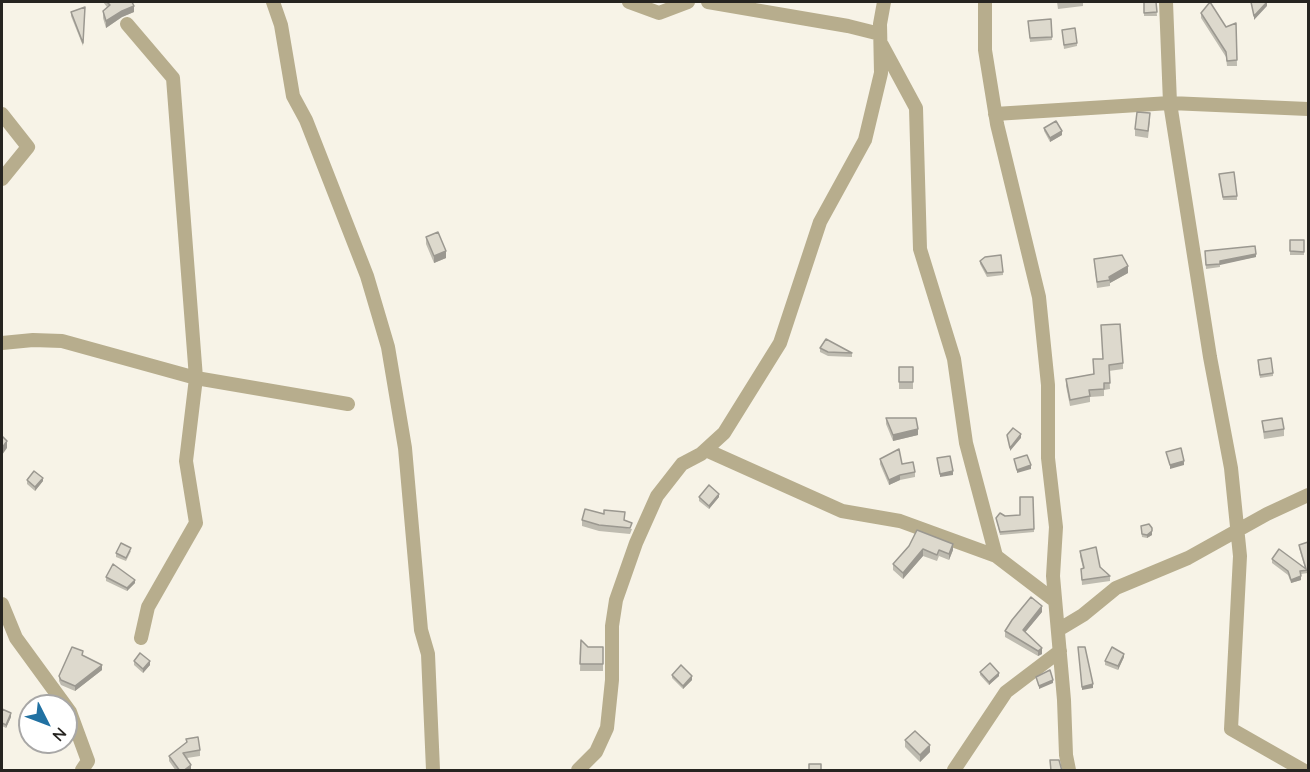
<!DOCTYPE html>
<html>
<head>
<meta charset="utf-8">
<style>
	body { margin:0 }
	#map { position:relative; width:1310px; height:772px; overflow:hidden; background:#f7f3e7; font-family:Quicksand,sans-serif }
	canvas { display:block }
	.frame { position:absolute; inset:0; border:3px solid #262420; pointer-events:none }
	.north { position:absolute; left:18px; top:694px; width:60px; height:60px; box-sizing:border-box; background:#fff; border:2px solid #a8a7a6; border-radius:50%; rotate:132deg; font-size:16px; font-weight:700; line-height:24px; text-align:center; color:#262420 }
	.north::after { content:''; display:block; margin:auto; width:21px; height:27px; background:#2171a2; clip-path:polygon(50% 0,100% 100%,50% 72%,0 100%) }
</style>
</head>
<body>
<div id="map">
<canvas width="1310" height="772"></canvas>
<div class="frame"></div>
<div class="north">N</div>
</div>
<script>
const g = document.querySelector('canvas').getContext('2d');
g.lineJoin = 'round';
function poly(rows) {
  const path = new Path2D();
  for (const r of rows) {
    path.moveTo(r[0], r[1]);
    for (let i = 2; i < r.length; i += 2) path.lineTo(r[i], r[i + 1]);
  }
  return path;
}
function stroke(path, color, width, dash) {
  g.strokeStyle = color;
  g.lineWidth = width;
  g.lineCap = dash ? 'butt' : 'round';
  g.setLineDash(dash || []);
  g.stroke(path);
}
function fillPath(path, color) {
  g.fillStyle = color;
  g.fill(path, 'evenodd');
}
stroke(poly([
	[273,2,281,25,293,96,306,120,367,276,388,347,405,448,421,630,428,654,433,770],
	[629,2,659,13,688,2],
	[708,2,848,26,880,34],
	[985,2,985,50,997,124,1039,297,1048,385,1048,458,1056,527,1053,576,1064,700,1066,755,1069,770],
	[1166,2,1170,103,1210,357,1231,468,1240,556,1231,729,1303,770],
	[127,24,173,78,196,378,186,461,196,523,148,607,141,638],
	[882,45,916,108,920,249,954,359,966,443,996,556,1055,601],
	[2,114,28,147,2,179],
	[995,114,1170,103,1308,109],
	[2,343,33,340,62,341,196,378,348,404],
	[706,450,842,511,900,521,996,556],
	[2,604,16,638,70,712,88,761,82,770],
	[1058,630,1083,615,1116,588,1188,558,1267,514,1308,495],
	[578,770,596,752,607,728,612,680,612,626,616,600,636,543,657,496,682,464,701,454,724,433,780,343,820,222,865,140,881,73,880,24,884,2],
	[954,770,1006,692,1060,651]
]), '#b7ad8d', 14);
fillPath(poly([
	[103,2,132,2,134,12,122,17,106,28,103,18,103,11,107,7],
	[1057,2,1083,2,1083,6,1058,9],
	[1144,2,1156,2,1157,16,1144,16],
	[85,7,83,46,71,16,71,12],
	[1201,13,1226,27,1236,23,1237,66,1227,66,1226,57,1201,18],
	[1051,19,1052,40,1030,42,1028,21],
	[1062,30,1077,43,1077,46,1064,49],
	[1150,120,1148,138,1135,136,1135,129],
	[1044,128,1062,135,1050,142,1044,131],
	[1219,174,1237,196,1237,200,1223,200],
	[426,237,446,258,434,263,426,244],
	[1290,240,1304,240,1304,255,1290,255],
	[1205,251,1256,257,1220,264,1220,267,1206,269],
	[1094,259,1128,273,1110,283,1110,286,1097,288],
	[980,261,1003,272,1003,275,987,277,980,264],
	[820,348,852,353,852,357,828,356,820,352],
	[1093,359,1123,363,1123,369,1109,371,1110,389,1104,390,1104,396,1090,397,1090,402,1070,406,1066,386,1066,379,1093,374],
	[1258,364,1273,373,1273,376,1260,378],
	[899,367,913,367,913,389,899,389],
	[886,418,918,435,893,441,886,424],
	[1262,421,1284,429,1284,436,1264,439],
	[880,459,902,464,915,472,915,477,900,480,889,485,880,464],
	[27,480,43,481,35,491,27,484],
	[699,497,719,497,709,509,699,501],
	[1005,516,1034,529,1034,532,1000,535,996,518],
	[582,520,632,529,630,534,599,531,582,526],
	[1141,526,1152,532,1152,535,1147,538,1142,537],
	[1308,542,1308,573,1301,574,1301,580,1291,583,1288,575,1272,563,1272,559,1305,568,1299,548,1299,545],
	[909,546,953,550,949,560,939,556,937,561,923,556,903,579,893,570,893,564],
	[131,551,126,561,116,557,116,553],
	[1080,551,1110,576,1110,581,1082,585,1081,569,1083,568,1080,556],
	[106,577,135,583,127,591,106,581],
	[1042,612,1025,632,1042,654,1038,656,1005,637,1005,631],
	[581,640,588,647,603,647,603,671,580,671],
	[83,655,102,670,75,691,61,685,59,681,59,676],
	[1124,657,1118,670,1105,665,1105,661],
	[134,661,150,665,143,673,134,665],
	[980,672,999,676,989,685,980,675],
	[672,675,692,680,683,689,672,678],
	[2,709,11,717,6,728,2,726],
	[186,739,200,750,200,756,187,758,191,765,191,771,176,771,169,761,169,756,186,743],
	[905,740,930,752,920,762,905,747]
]), '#bebbb0');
fillPath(poly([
	[1267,2,1267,6,1254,20,1254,16],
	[134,6,134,12,122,17,106,28,106,21,122,11],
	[1062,131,1062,135,1050,142,1050,138],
	[446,251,446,258,434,263,434,256],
	[1256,254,1256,257,1220,265,1220,261],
	[1128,266,1128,273,1110,283,1109,277],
	[918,429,918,435,893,441,893,435],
	[1021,434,1021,438,1010,451,1010,448],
	[7,441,7,448,2,455,2,448],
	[1184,461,1184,465,1170,469,1170,465],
	[1031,465,1031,469,1017,473,1017,470],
	[953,471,953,475,940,477,940,474],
	[900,475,900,480,889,485,889,480],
	[43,478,43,481,35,491,35,487],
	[719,494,719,497,709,509,709,506],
	[1152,528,1152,535,1147,538,1147,535],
	[953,544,953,550,949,560,949,554],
	[923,549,923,556,903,579,903,573],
	[1301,576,1301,580,1291,583,1291,580],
	[135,580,135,583,127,591,127,588],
	[1042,606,1042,612,1023,635,1023,630],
	[1042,648,1042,654,1038,656,1038,651],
	[1124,654,1124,657,1118,670,1118,666],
	[150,661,150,665,143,673,143,669],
	[102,665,102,670,75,691,75,686],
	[999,673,999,676,989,685,989,682],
	[692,676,692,680,683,689,683,686],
	[1053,680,1053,683,1039,689,1039,686],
	[1093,684,1093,688,1082,690,1082,687],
	[11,713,11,717,6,728,6,725],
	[930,745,930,752,920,762,920,755],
	[191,765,191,771,183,771]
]), '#9b9890');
const building = poly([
	[107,2,132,2,134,6,122,11,106,21,103,11,110,5,107,2],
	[1144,2,1156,2,1157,12,1144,13,1144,2],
	[1210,2,1226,27,1236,23,1237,60,1227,61,1226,52,1201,13,1210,2],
	[1251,2,1267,2,1254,16,1251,2],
	[85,7,83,43,71,12,85,7],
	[1051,19,1052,37,1030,38,1028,21,1051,19],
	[1075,28,1077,43,1064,45,1062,30,1075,28],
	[1137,112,1150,113,1148,131,1135,129,1137,112],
	[1056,121,1062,131,1050,138,1044,128,1056,121],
	[1234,172,1237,196,1223,197,1219,174,1234,172],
	[438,232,446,251,434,256,426,237,438,232],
	[1290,240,1304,240,1304,252,1290,251,1290,240],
	[1255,246,1256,254,1220,261,1220,264,1206,265,1205,251,1255,246],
	[1001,255,1003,272,987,273,980,261,985,257,1001,255],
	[1122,255,1128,266,1109,277,1110,280,1097,282,1094,259,1122,255],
	[1120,324,1123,363,1109,365,1110,383,1104,383,1104,389,1089,390,1090,396,1070,400,1066,379,1094,374,1093,359,1103,359,1101,325,1120,324],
	[826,339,852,353,828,352,820,348,826,339],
	[1271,358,1273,373,1260,375,1258,360,1271,358],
	[899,367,913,367,913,382,899,382,899,367],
	[886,418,916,418,918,429,893,435,886,418],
	[1282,418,1284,429,1264,432,1262,421,1282,418],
	[1013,428,1021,434,1010,448,1007,435,1013,428],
	[2,436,7,441,2,448,2,436],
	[1181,448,1184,461,1170,465,1166,452,1181,448],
	[899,449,902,464,913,462,915,472,900,475,889,480,880,459,899,449],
	[1027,455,1031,465,1017,470,1014,459,1027,455],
	[950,456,953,471,940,474,937,458,950,456],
	[34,471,43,478,35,487,27,480,34,471],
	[709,485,719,494,709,506,699,497,709,485],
	[1020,497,1033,497,1034,529,1000,532,996,518,1000,513,1005,516,1020,515,1020,497],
	[585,509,604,514,604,510,625,512,624,520,632,523,630,528,599,525,582,520,585,509],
	[1149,524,1152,528,1152,531,1147,535,1142,534,1141,526,1149,524],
	[917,530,953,544,949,554,939,550,937,555,923,549,903,573,893,564,909,546,917,530],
	[1308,542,1308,570,1300,571,1301,576,1291,580,1288,571,1272,559,1279,549,1306,569,1299,545,1308,542],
	[121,543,131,548,126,558,116,553,121,543],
	[1096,547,1100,567,1110,576,1082,580,1081,569,1084,568,1080,551,1096,547],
	[113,564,135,580,127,588,106,577,113,564],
	[1031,597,1042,606,1023,630,1042,648,1038,651,1005,631,1012,620,1031,597],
	[581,640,588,647,603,647,603,664,580,664,581,640],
	[72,647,83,651,82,655,102,665,75,686,61,680,59,676,72,647],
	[1078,647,1085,647,1093,684,1082,687,1078,647],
	[1112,647,1124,654,1118,666,1105,661,1112,647],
	[140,653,150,661,143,669,134,661,140,653],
	[990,663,999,673,989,682,980,672,990,663],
	[681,665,692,676,683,686,672,675,681,665],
	[1050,670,1053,680,1039,686,1036,677,1050,670],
	[2,709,11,713,6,725,2,723,2,709],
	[915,731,930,745,920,755,905,740,915,731],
	[198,737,200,750,183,753,191,765,183,771,180,771,169,756,187,742,186,739,198,737],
	[1050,760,1059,760,1062,771,1051,771,1050,760],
	[809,764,821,764,821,771,809,771,809,764]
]);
fillPath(building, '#ddd9cd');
stroke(building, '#9b9890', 1.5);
</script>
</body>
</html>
